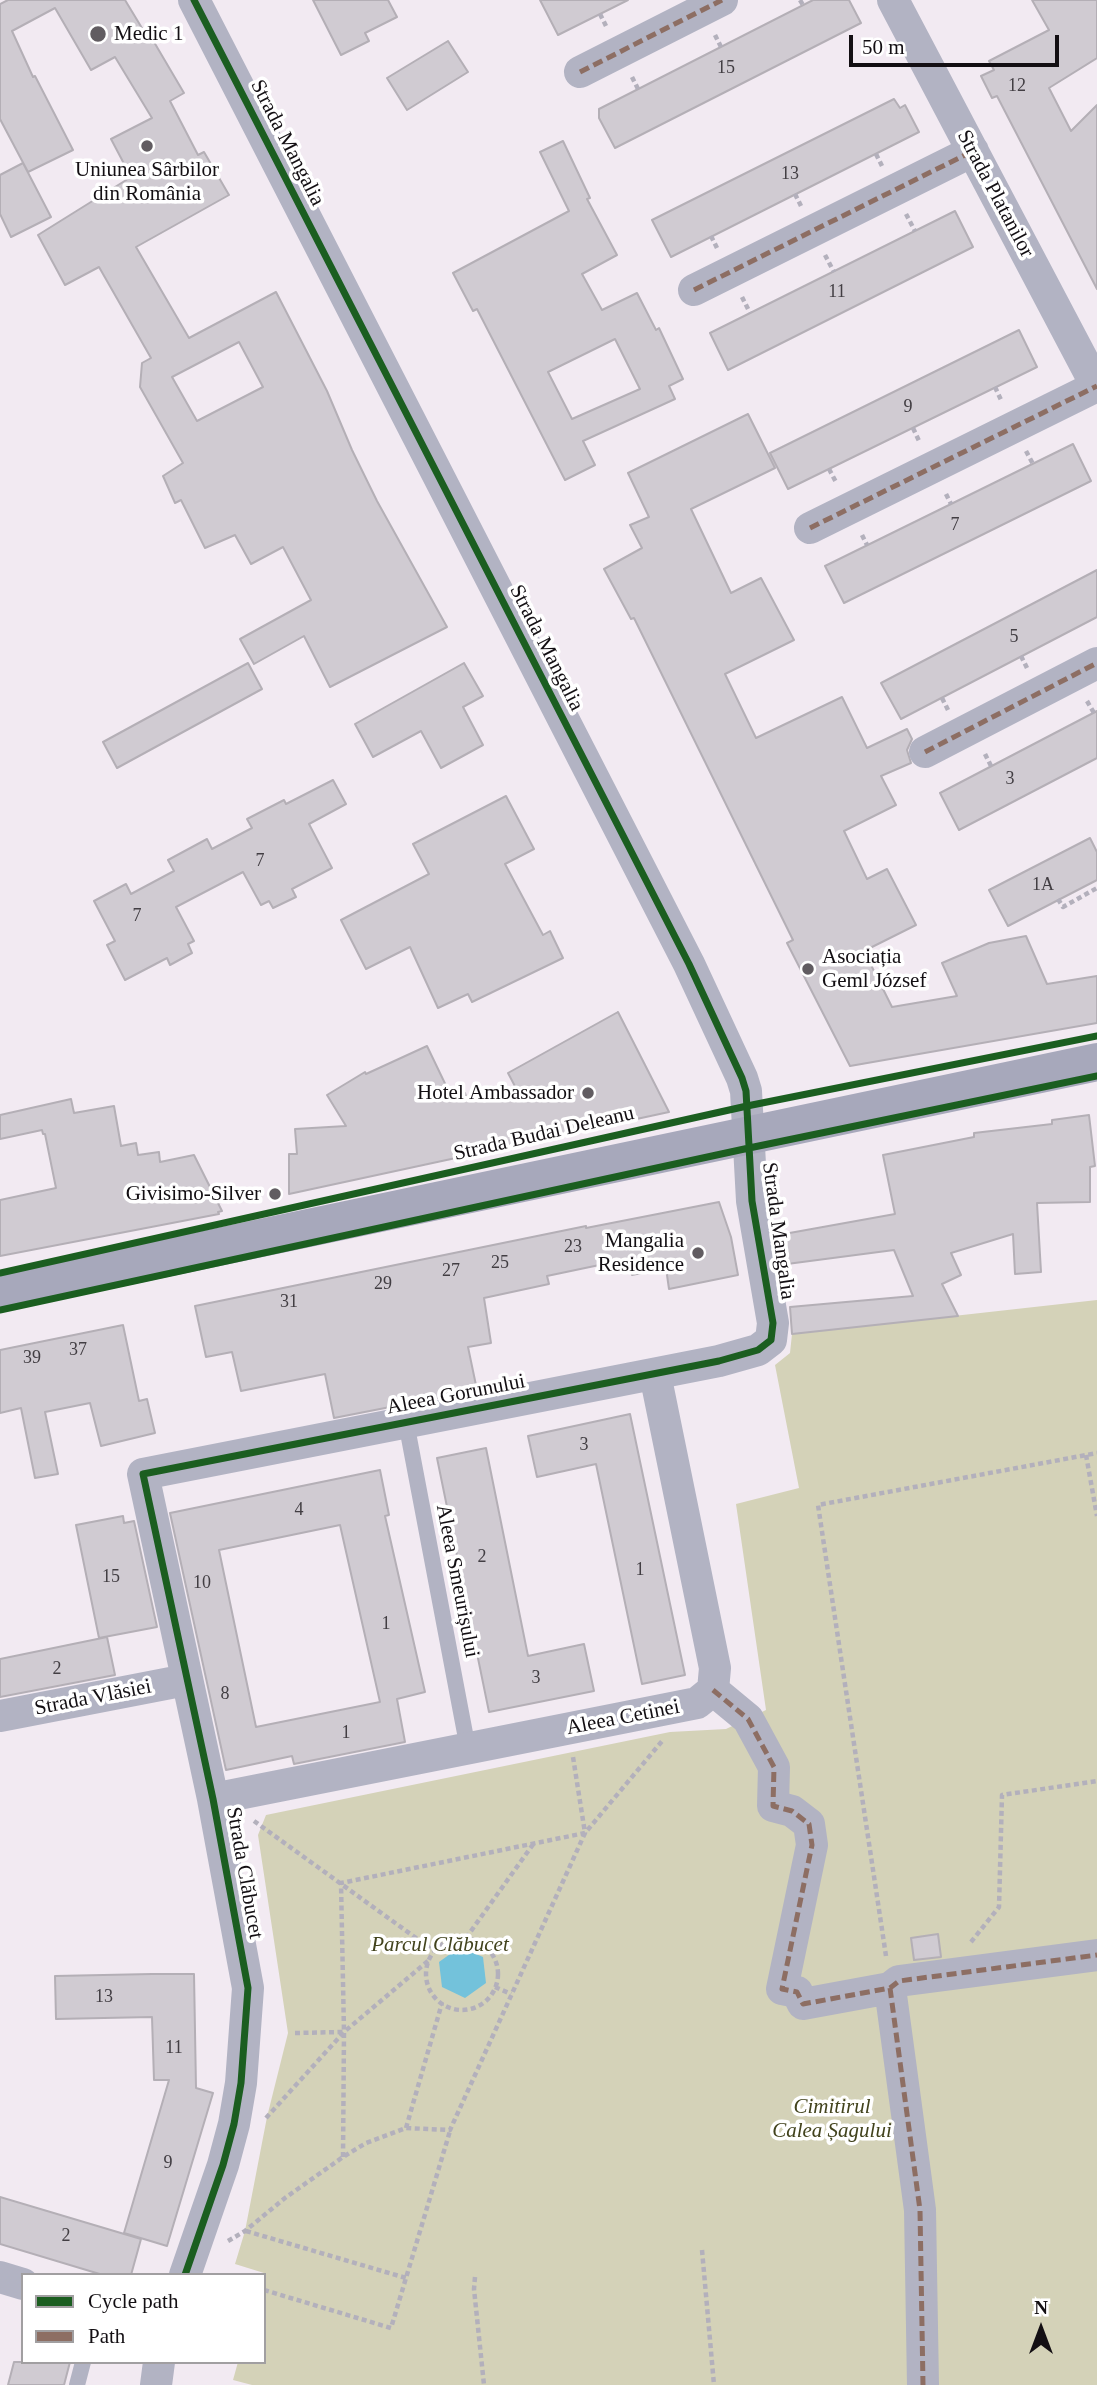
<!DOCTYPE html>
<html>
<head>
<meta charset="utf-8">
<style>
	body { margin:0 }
	#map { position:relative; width:1097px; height:2385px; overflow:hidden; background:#f2eaf2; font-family:Georgia,serif }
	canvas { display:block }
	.legend { position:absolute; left:21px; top:2273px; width:245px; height:91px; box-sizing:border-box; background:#fff; border:2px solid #a19fa1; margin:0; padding:9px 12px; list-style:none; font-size:21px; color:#130f13 }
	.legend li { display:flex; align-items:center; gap:14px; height:35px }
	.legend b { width:35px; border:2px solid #a19fa1 }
	.north { position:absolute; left:1006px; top:2294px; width:70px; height:70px; -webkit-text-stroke:5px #fff; paint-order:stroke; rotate:0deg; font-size:19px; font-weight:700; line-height:28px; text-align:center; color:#130f13 }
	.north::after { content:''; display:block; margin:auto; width:24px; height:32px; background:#130f13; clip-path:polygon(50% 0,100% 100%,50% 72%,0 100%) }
	.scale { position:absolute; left:849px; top:35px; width:210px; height:32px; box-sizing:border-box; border:4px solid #130f13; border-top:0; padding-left:9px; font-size:21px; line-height:24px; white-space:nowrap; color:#130f13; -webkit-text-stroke:5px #fff; paint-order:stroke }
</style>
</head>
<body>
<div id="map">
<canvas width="1097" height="2385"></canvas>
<ul class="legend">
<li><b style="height:9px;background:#1b5e20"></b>Cycle path</li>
<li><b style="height:9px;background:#8d6e63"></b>Path</li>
</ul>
<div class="north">N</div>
<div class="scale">50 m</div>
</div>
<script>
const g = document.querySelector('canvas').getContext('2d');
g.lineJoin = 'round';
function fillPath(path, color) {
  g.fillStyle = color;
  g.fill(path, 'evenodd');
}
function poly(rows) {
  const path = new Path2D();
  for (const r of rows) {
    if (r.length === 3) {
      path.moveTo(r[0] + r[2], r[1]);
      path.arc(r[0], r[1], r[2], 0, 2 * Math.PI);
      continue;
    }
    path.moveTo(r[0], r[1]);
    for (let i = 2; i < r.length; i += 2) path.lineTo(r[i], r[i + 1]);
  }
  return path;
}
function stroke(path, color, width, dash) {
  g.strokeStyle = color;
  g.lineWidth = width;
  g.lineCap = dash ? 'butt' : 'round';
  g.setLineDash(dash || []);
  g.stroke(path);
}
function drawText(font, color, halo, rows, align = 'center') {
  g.font = font + ' Georgia,serif';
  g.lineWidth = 7;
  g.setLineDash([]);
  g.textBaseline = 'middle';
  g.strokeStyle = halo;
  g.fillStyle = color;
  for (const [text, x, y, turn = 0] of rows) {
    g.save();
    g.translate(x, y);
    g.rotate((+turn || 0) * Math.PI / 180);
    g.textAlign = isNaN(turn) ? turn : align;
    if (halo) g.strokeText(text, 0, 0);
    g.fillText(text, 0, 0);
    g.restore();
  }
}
fillPath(poly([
	[1097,1300,1097,2385,252,2385,233,2380,238,2362,264,2362,264,2273,235,2264,245,2231,267,2117,288,2033,258,1835,266,1815,670,1732,726,1729,766,1710,736,1504,799,1488,775,1365,790,1353,792,1334]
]), '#d4d2b8');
fillPath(poly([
	[460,1947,483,1957,486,1983,465,1998,442,1987,439,1962]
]), '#73c2db');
const building = poly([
	[8,0,125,0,151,43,154,42,184,93,170,101,198,155,204,152,229,195,136,247,189,338,276,292,327,391,352,450,377,501,447,627,330,687,304,636,254,664,240,639,311,600,283,547,251,564,235,535,205,548,181,500,175,503,163,476,183,463,140,387,142,363,151,358,99,267,65,285,38,235,131,177,111,139,152,118,115,57,91,70,55,8,12,31,33,77,35,76,73,150,28,172,0,119,0,4,8,0],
	[239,342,263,387,197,421,172,377,239,342],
	[313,0,388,0,397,17,365,33,369,41,341,55,313,0],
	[540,0,628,0,558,35,540,0],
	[813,0,849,0,861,23,615,148,599,118,599,109,813,0],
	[1032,0,1097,0,1097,58,1049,88,1071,131,1097,105,1097,289,997,96,992,98,981,76,994,70,989,61,1049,30,1032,0],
	[448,41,468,72,407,110,387,78,448,41],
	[894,99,900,108,905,105,919,132,671,257,652,220,894,99],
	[563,141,590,198,587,199,617,255,582,274,602,310,637,293,656,330,659,328,683,379,669,386,675,399,583,441,595,465,565,480,477,309,473,311,453,273,569,211,540,152,563,141],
	[615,339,640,389,572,419,548,372,615,339],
	[23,163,51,217,11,237,0,214,0,175,23,163],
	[955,211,973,247,728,370,710,333,955,211],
	[1019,330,1037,367,788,489,770,453,1019,330],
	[748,414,775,468,691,509,731,593,761,578,794,640,725,674,756,738,842,697,867,748,907,729,912,739,907,750,911,763,881,776,896,805,844,831,867,879,887,869,916,925,864,951,892,1007,957,996,942,963,989,943,1026,936,1047,984,1097,976,1097,1023,850,1066,787,943,793,940,634,618,631,619,604,569,642,548,630,525,649,517,628,473,748,414],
	[1073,444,1091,481,844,603,825,566,1073,444],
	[1097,570,1097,617,901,719,881,683,1097,570],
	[248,663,262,689,117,768,103,742,248,663],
	[464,663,483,696,463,707,483,745,441,768,421,731,373,757,355,724,464,663],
	[1097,711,1097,758,959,830,940,793,1097,711],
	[333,780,346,804,309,824,332,868,292,889,296,897,273,908,269,901,261,905,243,872,176,907,194,941,188,944,192,953,170,965,167,958,125,980,107,945,115,941,94,901,126,884,131,894,174,871,168,860,207,839,212,849,252,828,247,819,284,800,286,804,333,780],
	[506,796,534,849,505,864,543,935,550,931,563,958,472,1002,468,994,438,1008,410,947,366,969,341,920,429,874,413,844,506,796],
	[1090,838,1097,852,1097,880,1008,926,989,890,1090,838],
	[618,1012,669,1112,289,1194,289,1154,297,1154,295,1129,346,1126,327,1095,365,1072,366,1074,427,1046,451,1096,465,1093,467,1099,518,1092,508,1073,618,1012],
	[71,1099,74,1113,114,1106,121,1146,136,1143,138,1155,159,1152,160,1162,194,1155,222,1211,218,1212,219,1214,0,1256,0,1200,56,1188,45,1134,43,1134,42,1130,0,1139,0,1115,71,1099],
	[1089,1115,1095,1166,1090,1167,1090,1202,1037,1203,1041,1272,1015,1274,1013,1234,951,1253,961,1275,942,1284,958,1316,792,1334,790,1307,913,1296,894,1250,787,1264,784,1234,895,1214,883,1155,974,1137,974,1133,1052,1124,1052,1120,1089,1115],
	[719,1202,731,1237,738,1275,669,1289,666,1268,632,1275,628,1259,547,1276,549,1284,484,1298,491,1343,468,1347,477,1390,334,1418,325,1374,241,1391,232,1352,206,1357,195,1306,586,1226,586,1228,719,1202],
	[123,1325,139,1401,147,1399,155,1433,101,1446,90,1403,45,1412,58,1474,35,1478,21,1408,0,1413,0,1350,123,1325],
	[630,1414,685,1675,642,1684,596,1464,537,1477,528,1436,630,1414],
	[486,1448,528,1656,584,1644,594,1691,489,1712,437,1458,486,1448],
	[380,1470,389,1515,385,1516,425,1692,397,1699,405,1742,294,1764,292,1756,226,1770,170,1513,380,1470],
	[340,1525,380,1702,256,1727,219,1550,340,1525],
	[123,1516,124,1523,134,1521,157,1627,99,1638,76,1525,123,1516],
	[107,1637,115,1675,0,1697,0,1659,107,1637],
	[938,1934,941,1957,914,1960,911,1938,938,1934],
	[152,1974,194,1974,196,2088,213,2093,167,2246,124,2233,169,2080,154,2080,152,2017,56,2019,55,1976,152,1974],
	[0,2197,141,2239,131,2275,103,2275,0,2244,0,2197],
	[14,2362,70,2362,64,2385,8,2385,14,2362]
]);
fillPath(building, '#d0cbd2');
stroke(building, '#b4afb6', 2);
stroke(poly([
	[800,0,803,5],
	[600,14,606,26],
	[715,35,721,47],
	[632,77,638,89],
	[876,154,882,166],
	[795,194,801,206],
	[906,214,915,231],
	[711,236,717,248],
	[825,255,834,272],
	[742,297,750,313],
	[995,387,1002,402],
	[913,428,920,443],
	[1026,451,1033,464],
	[829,469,837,484],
	[946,494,951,504],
	[862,535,867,545],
	[1021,656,1027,668],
	[942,698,948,710],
	[1087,701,1094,713],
	[985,754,991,766],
	[1058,899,1063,907,1097,888],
	[1086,1455,1097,1516],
	[254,1821,434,1951],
	[466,1938,534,1843],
	[462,1974,36],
	[971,1942,999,1907,1002,1795,1097,1781],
	[886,1956,818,1505,1097,1453],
	[495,1987,511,1994],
	[295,2033,343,2032],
	[266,2118,344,2032,428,1961],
	[406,2128,442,2003],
	[343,2157,344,2032,341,1883,585,1833,573,1757],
	[246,2231,406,2278],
	[228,2241,245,2231,285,2198,343,2157,366,2143,406,2128,450,2130,585,1833,663,1740],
	[702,2250,714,2385],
	[475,2277,474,2289,484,2385],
	[264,2290,391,2328,450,2131]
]), '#b3b0bc', 4.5, [5, 3.5]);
stroke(poly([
	[406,1422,468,1749],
	[77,2385,83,2362]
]), '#b2b3c3', 16);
stroke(poly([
	[893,0,1097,387],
	[580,72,722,0],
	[694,290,973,151],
	[810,528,1097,386],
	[925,752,1097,663],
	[713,1690,748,1719,774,1767,773,1806,792,1811,809,1824,812,1845,782,1989,797,1992,803,2004,890,1988,899,1981,1097,1955],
	[0,1716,186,1680],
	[213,1799,697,1703,713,1690,715,1668,655,1374],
	[890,1988,920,2210,923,2385],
	[185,2275,223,2165,234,2124,241,2083,248,1988,213,1799,143,1474,719,1361,758,1350,771,1340,773,1323,752,1201,746,1091,742,1078,689,964,194,0],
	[0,2277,23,2284],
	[156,2385,159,2362]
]), '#b2b3c3', 32);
stroke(poly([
	[0,1293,1097,1062]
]), '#a7a8bb', 38);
stroke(poly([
	[580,72,722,0],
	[694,290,973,151],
	[810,528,1097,386],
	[925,752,1097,663],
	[713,1690,748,1719,774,1767,773,1806,792,1811,809,1824,812,1845,782,1989,797,1992,803,2004,890,1988,899,1981,1097,1955],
	[890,1988,920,2210,923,2385]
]), '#8d6e63', 5, [10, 5]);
stroke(poly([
	[0,1273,747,1106,1097,1036],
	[0,1310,749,1148,1097,1076],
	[185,2275,223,2165,234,2124,241,2083,248,1988,213,1799,143,1474,719,1361,758,1350,771,1340,773,1323,752,1201,746,1091,742,1078,689,964,194,0]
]), '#1b5e20', 7);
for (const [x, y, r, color] of [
	[98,34,9,"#615c61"],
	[147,146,7,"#615c61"],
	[808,969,7,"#615c61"],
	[588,1093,7,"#615c61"],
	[275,1194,7,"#615c61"],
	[698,1253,7,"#615c61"]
]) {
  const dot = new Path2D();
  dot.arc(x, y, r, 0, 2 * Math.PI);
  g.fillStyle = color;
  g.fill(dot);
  stroke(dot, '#fff', 2.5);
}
drawText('18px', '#423e43', null, [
	["15",726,68],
	["12",1017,86],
	["13",790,174],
	["11",837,292],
	["9",908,407],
	["7",955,525],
	["5",1014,637],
	["3",1010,779],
	["7",260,861],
	["1A",1043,885],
	["7",137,916],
	["23",573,1247],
	["25",500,1263],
	["27",451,1271],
	["29",383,1284],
	["31",289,1302],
	["37",78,1350],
	["39",32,1358],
	["3",584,1445],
	["4",299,1510],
	["2",482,1557],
	["1",640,1570],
	["15",111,1577],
	["10",202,1583],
	["1",386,1624],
	["2",57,1669],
	["3",536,1678],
	["8",225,1694],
	["1",346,1733],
	["13",104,1997],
	["11",174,2048],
	["9",168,2163],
	["2",66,2236]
]);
drawText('21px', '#130f13', '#fff', [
	["Medic 1",114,34,"left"],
	["Uniunea Sârbilor",147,170,"center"],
	["din România",147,194,"center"],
	["Asociația",822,957,"left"],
	["Geml József",822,981,"left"],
	["Hotel Ambassador",574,1093],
	["Givisimo-Silver",261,1194],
	["Mangalia",684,1241],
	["Residence",684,1265]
], 'right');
drawText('21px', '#130f13', '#fff', [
	["Strada Mangalia",287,143,63],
	["Strada Platanilor",995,194,62],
	["Strada Mangalia",546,648,63],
	["Strada Budai Deleanu",544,1134,-13],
	["Strada Mangalia",778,1231,82],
	["Aleea Gorunului",456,1395,-11],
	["Aleea Smeurișului",457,1581,79],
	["Strada Vlăsiei",93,1698,-11],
	["Aleea Cetinei",623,1718,-11],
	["Strada Clăbucet",244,1873,80]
]);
drawText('italic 21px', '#42431d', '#fff', [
	["Parcul Clăbucet",440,1945],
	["Cimitirul",832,2107],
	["Calea Șagului",832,2131]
]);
</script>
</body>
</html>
